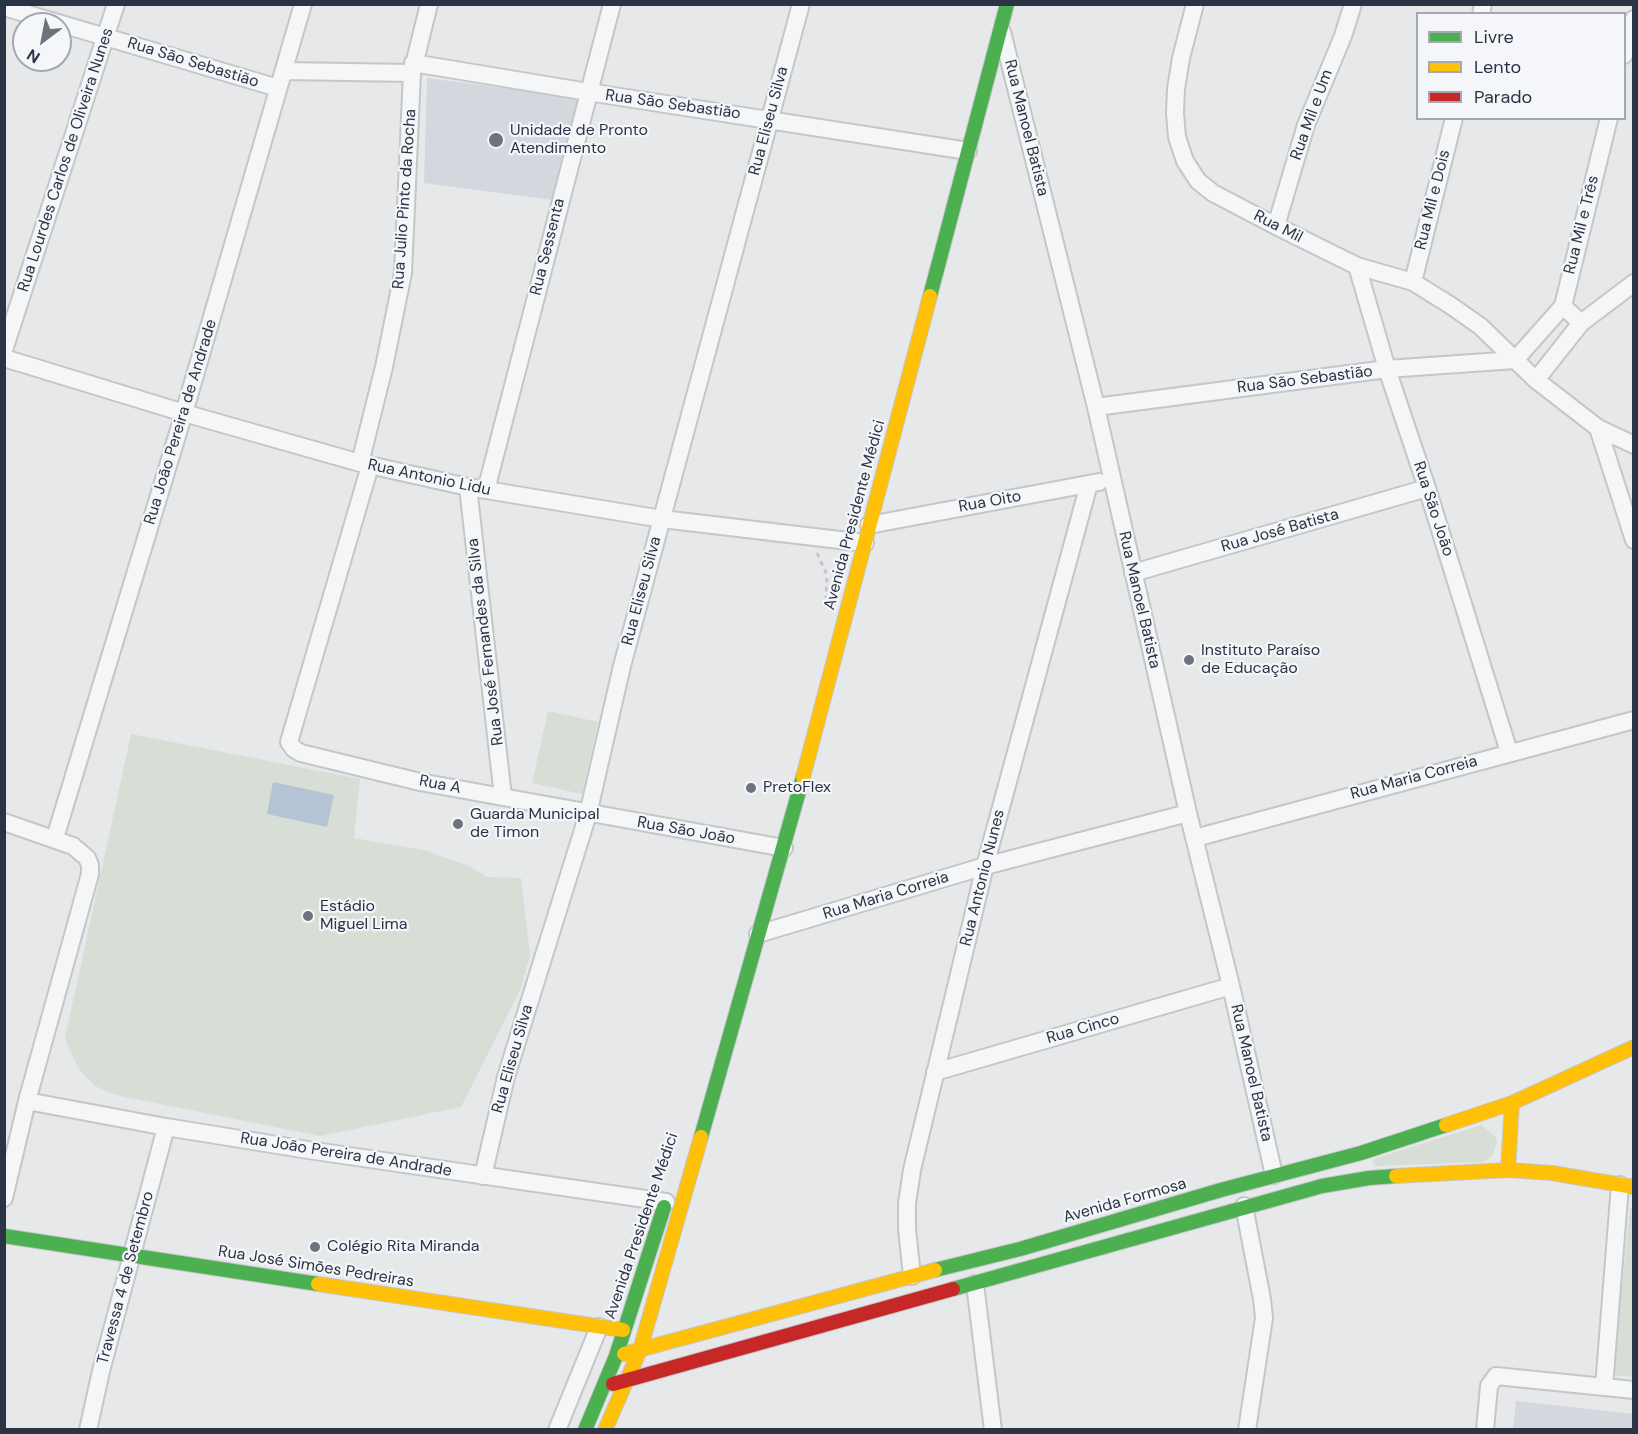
<!DOCTYPE html>
<html>
<head>
<meta charset="utf-8">
<style>
	body { margin:0 }
	#map { position:relative; width:1638px; height:1434px; overflow:hidden; background:#e6e8ea; font-family:"DM Sans",sans-serif }
	canvas { display:block }
	.frame { position:absolute; inset:0; border:6px solid #2b3445; pointer-events:none }
	.legend { position:absolute; left:1416px; top:12px; width:210px; height:108px; box-sizing:border-box; background:#f4f6f9; border:2px solid #a4a8b1; margin:0; padding:8px 10px; list-style:none; font-size:18px; color:#2b3445 }
	.legend li { display:flex; align-items:center; gap:12px; height:30px }
	.legend b { width:30px; border:2px solid #a4a8b1 }
	.north { position:absolute; left:12px; top:12px; width:60px; height:60px; box-sizing:border-box; background:#f4f6f9; border:2px solid #a4a8b1; border-radius:50%; rotate:212deg; font-size:16px; font-weight:700; line-height:24px; text-align:center; color:#2b3445 }
	.north::after { content:''; display:block; margin:auto; width:21px; height:27px; background:#6c737f; clip-path:polygon(50% 0,100% 100%,50% 72%,0 100%) }
</style>
</head>
<body>
<div id="map">
<canvas width="1638" height="1434"></canvas>
<div class="frame"></div>
<ul class="legend">
<li><b style="height:8px;background:#4caf50"></b>Livre</li>
<li><b style="height:8px;background:#ffc107"></b>Lento</li>
<li><b style="height:8px;background:#c62828"></b>Parado</li>
</ul>
<div class="north">N</div>
</div>
<script>
const g = document.querySelector('canvas').getContext('2d');
g.lineJoin = 'round';
function fillPath(path, color) {
  g.fillStyle = color;
  g.fill(path, 'evenodd');
}
function poly(rows) {
  const path = new Path2D();
  for (const r of rows) {
    path.moveTo(r[0], r[1]);
    for (let i = 2; i < r.length; i += 2) path.lineTo(r[i], r[i + 1]);
  }
  return path;
}
function stroke(path, color, width, dash) {
  g.strokeStyle = color;
  g.lineWidth = width;
  g.lineCap = dash ? 'butt' : 'round';
  g.setLineDash(dash || []);
  g.stroke(path);
}
function drawText(font, color, halo, rows, align = 'center') {
  g.font = font + ' "DM Sans",sans-serif';
  g.lineWidth = 4.5;
  g.setLineDash([]);
  g.textBaseline = 'middle';
  g.strokeStyle = halo;
  g.fillStyle = color;
  for (const [text, x, y, turn = 0] of rows) {
    g.save();
    g.translate(x, y);
    g.rotate((+turn || 0) * Math.PI / 180);
    g.textAlign = isNaN(turn) ? turn : align;
    if (halo) g.strokeText(text, 0, 0);
    g.fillText(text, 0, 0);
    g.restore();
  }
}
fillPath(poly([
	[427,78,578,98,553,200,424,183],
	[1516,1401,1633,1414,1633,1429,1513,1429]
]), '#d4d7dd');
fillPath(poly([
	[548,711,598,722,582,794,532,783],
	[131,734,360,779,354,838,424,850,469,866,487,877,521,878,530,955,521,988,461,1107,320,1136,116,1095,95,1086,79,1069,71,1053,65,1038],
	[1481,1125,1495,1136,1497,1142,1492,1156,1484,1162,1375,1166,1373,1163,1373,1159],
	[1630,1208,1633,1208,1633,1377,1613,1375]
]), '#d6ded6');
fillPath(poly([
	[273,782,334,795,327,827,267,814]
]), '#b4c4d5');
const street = poly([
	[1195,4,1181,58,1176,89,1175,113,1177,137,1185,161,1198,181,1213,193,1276,226,1357,266,1413,282,1450,305,1480,326,1536,380,1598,428,1634,445],
	[4,7,278,88],
	[1481,14,1483,4],
	[1002,32,1096,407,1188,813,1231,986,1274,1175],
	[1624,55,1634,19],
	[413,63,588,92,968,151],
	[284,71,412,73],
	[1276,226,1306,125,1343,36,1353,4],
	[1357,266,1387,369,1427,488,1509,752],
	[1413,282,1454,118],
	[1581,323,1563,306,1609,118],
	[4,350,116,4],
	[4,358,184,413,360,463,468,487,662,519,865,543],
	[1515,360,1563,306],
	[1536,380,1581,323,1634,283],
	[1096,407,1387,369,1515,360],
	[1598,428,1634,540],
	[360,463,384,367,403,273,412,73,429,4],
	[370,466,289,742,294,749,301,753,420,782,784,848],
	[468,487,503,797],
	[486,490,612,4],
	[869,525,1099,482],
	[1133,573,1427,488],
	[4,822,73,846,87,858,90,865,90,874,27,1101,4,1198],
	[55,838,184,413,303,4],
	[1195,838,1634,720],
	[758,934,985,866,1188,813],
	[935,1072,1231,986],
	[27,1101,166,1127,308,1150,666,1202],
	[483,1176,506,1077,588,814,622,666,801,4],
	[1244,1206,1262,1299,1264,1318,1247,1430],
	[912,1276,907,1229,907,1203,912,1170,985,866,1089,484],
	[975,1284,993,1430],
	[1604,1387,1620,1185],
	[88,1430,101,1371,166,1127],
	[557,1430,599,1327],
	[1485,1430,1489,1386,1496,1376,1634,1390]
]);
const fast = poly([
	[930,296,1007,4],
	[701,1137,803,777],
	[4,1236,318,1284],
	[935,1270,1020,1249,1221,1190,1361,1153,1446,1125],
	[953,1289,1322,1186,1369,1178,1396,1176],
	[585,1430,616,1356,664,1207]
]);
const slow = poly([
	[803,777,930,296],
	[1446,1125,1512,1103,1634,1047],
	[1508,1170,1512,1103],
	[1396,1176,1508,1170,1552,1173,1634,1187],
	[318,1284,623,1330],
	[624,1354,935,1270],
	[605,1430,640,1350,701,1137]
]);
const jam = poly([
	[613,1384,953,1289]
]);
stroke(street, '#c4c6c8', 20);
stroke(fast, '#c4c6c8', 16);
stroke(slow, '#c4c6c8', 16);
stroke(jam, '#c4c6c8', 16);
stroke(poly([
	[817,553,827,575,826,598]
]), '#c5c6ca', 3, [4.5, 4.5]);
stroke(street, '#f5f6f7', 16);
stroke(fast, '#4caf50', 14);
stroke(slow, '#ffc107', 14);
stroke(jam, '#c62828', 14);
for (const [x, y, r, color] of [
	[496,140,8,"#6c737f"],
	[1189,660,6,"#6c737f"],
	[751,788,6,"#6c737f"],
	[458,824,6,"#6c737f"],
	[308,916,6,"#6c737f"],
	[315,1247,6,"#6c737f"]
]) {
  const dot = new Path2D();
  dot.arc(x, y, r, 0, 2 * Math.PI);
  g.fillStyle = color;
  g.fill(dot);
  stroke(dot, '#f4f6f9', 2);
}
drawText('16px', '#2b3445', '#f4f6f9', [
	["Rua São Sebastião",193,63,17],
	["Rua São Sebastião",673,105,8],
	["Rua Mil e Um",1312,115,-70],
	["Rua Eliseu Silva",769,121,-75],
	["Rua Manoel Batista",1026,128,76],
	["Rua Lourdes Carlos de Oliveira Nunes",66,160,-72],
	["Rua Julio Pinto da Rocha",405,199,-86],
	["Rua Mil e Dois",1433,200,-76],
	["Rua Mil e Três",1582,225,-76],
	["Rua Mil",1278,227,27],
	["Rua Sessenta",548,247,-76],
	["Rua São Sebastião",1305,380,-7],
	["Rua João Pereira de Andrade",181,422,-73],
	["Rua Antonio Lidu",429,478,12],
	["Rua Oito",990,502,-10],
	["Rua São João",1433,509,72],
	["Avenida Presidente Médici",855,515,-75],
	["Rua José Batista",1280,531,-16],
	["Rua Eliseu Silva",642,591,-75],
	["Rua Manoel Batista",1139,600,77],
	["Rua José Fernandes da Silva",486,642,-97],
	["Rua Maria Correia",1414,778,-15],
	["Rua A",440,785,11],
	["Rua São João",686,831,10],
	["Rua Antonio Nunes",983,878,-76],
	["Rua Maria Correia",886,896,-17],
	["Rua Cinco",1083,1029,-16],
	["Rua Eliseu Silva",513,1059,-74],
	["Rua Manoel Batista",1251,1073,77],
	["Rua João Pereira de Andrade",346,1155,9],
	["Avenida Formosa",1125,1201,-16],
	["Avenida Presidente Médici",642,1226,-71],
	["Rua José Simões Pedreiras",316,1267,9],
	["Travessa 4 de Setembro",126,1278,-75]
]);
drawText('16px', '#2b3445', '#f4f6f9', [
	["Unidade de Pronto",510,131],
	["Atendimento",510,149],
	["Instituto Paraíso",1201,651],
	["de Educação",1201,669],
	["PretoFlex",763,788],
	["Guarda Municipal",470,815],
	["de Timon",470,833],
	["Estádio",320,907],
	["Miguel Lima",320,925],
	["Colégio Rita Miranda",327,1247]
], 'left');
</script>
</body>
</html>
